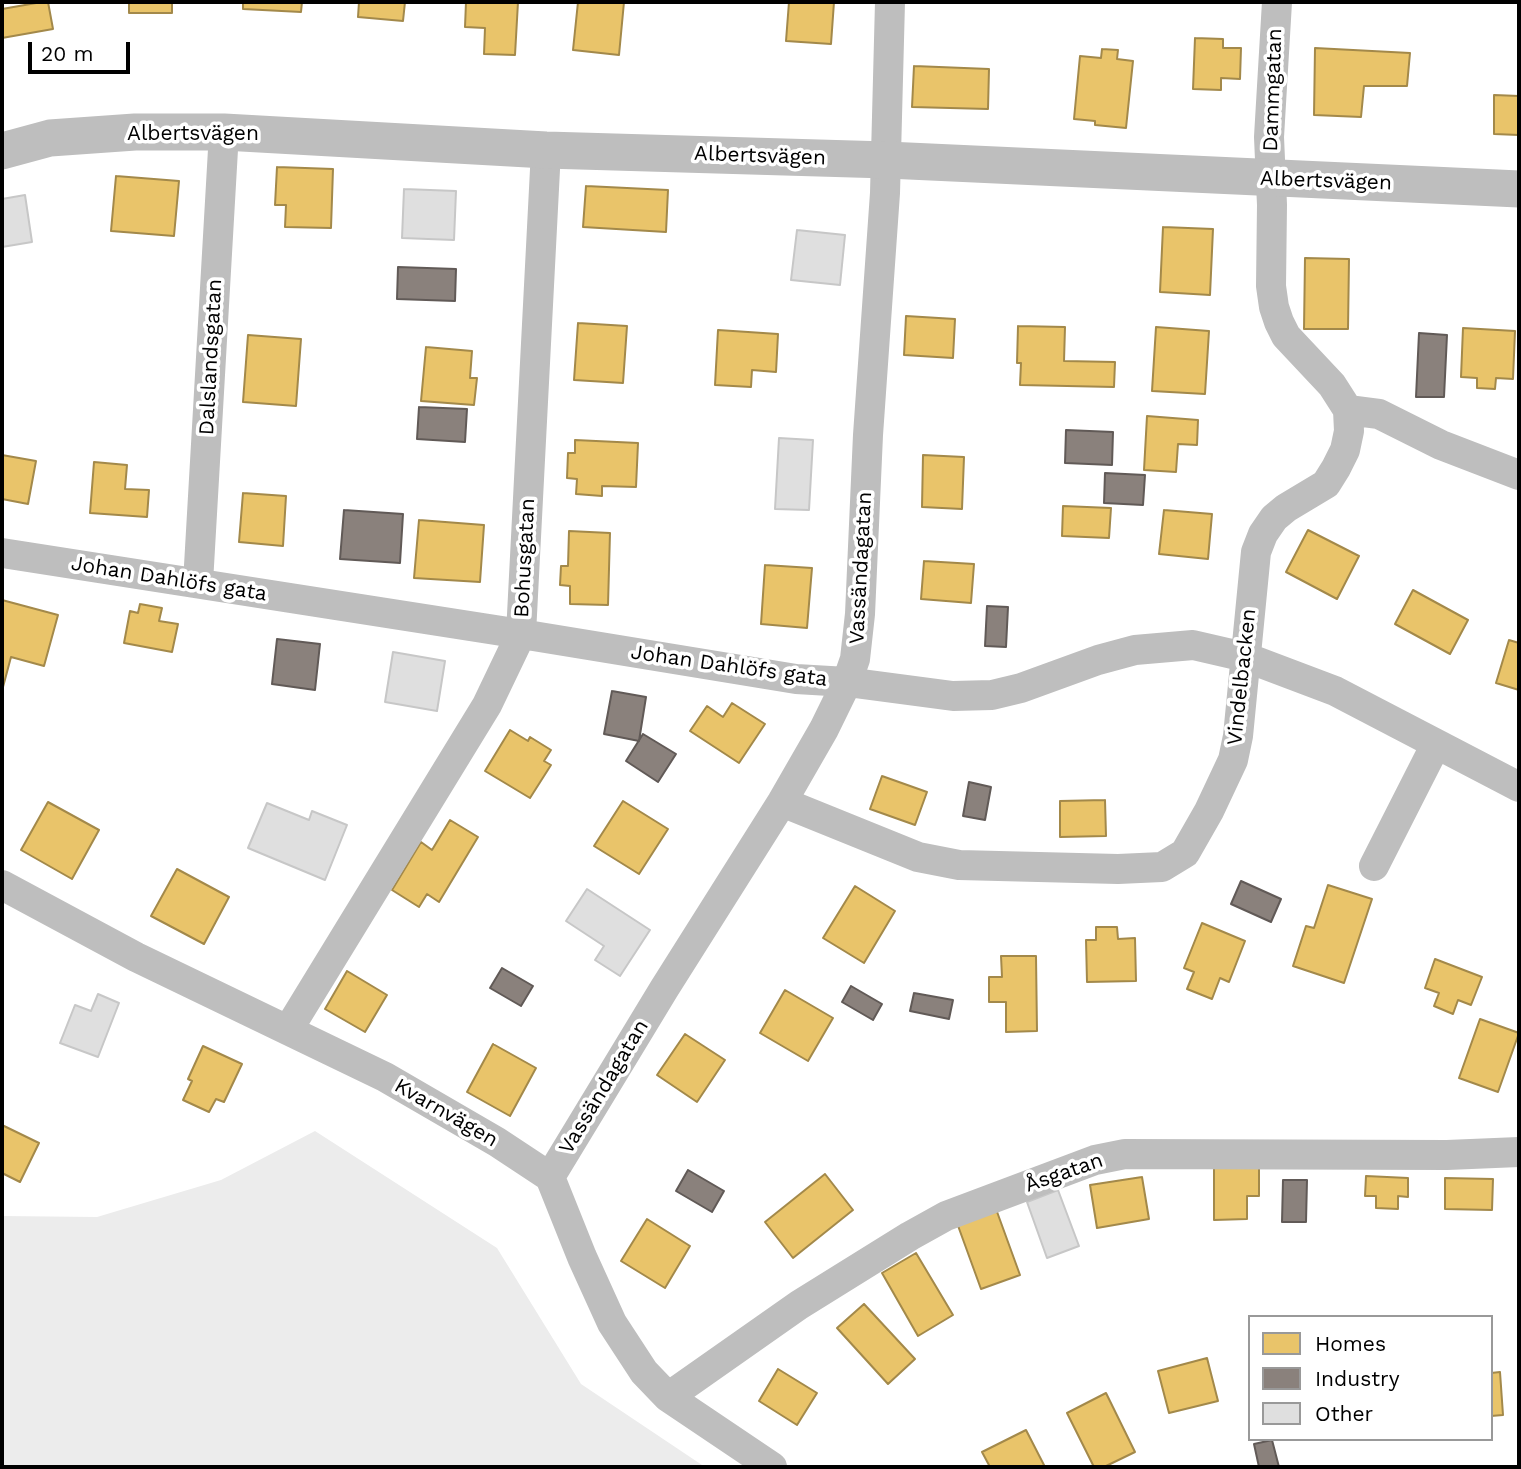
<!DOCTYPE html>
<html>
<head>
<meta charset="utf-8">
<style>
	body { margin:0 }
	#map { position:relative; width:1521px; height:1469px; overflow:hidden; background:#fff; font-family:"Work Sans",sans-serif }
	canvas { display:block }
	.frame { position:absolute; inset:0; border:4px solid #000; pointer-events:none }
	.legend { position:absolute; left:1248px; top:1315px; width:245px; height:126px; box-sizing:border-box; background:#fff; border:2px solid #999; margin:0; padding:9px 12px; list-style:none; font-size:21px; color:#000 }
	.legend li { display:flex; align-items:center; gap:14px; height:35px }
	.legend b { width:35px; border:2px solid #999 }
	.scale { position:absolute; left:28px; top:42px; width:102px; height:32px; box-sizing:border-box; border:4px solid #000; border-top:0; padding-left:9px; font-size:21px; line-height:24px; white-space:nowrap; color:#000; -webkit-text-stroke:5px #fff; paint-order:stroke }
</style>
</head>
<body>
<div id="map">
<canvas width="1521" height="1469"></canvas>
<div class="frame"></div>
<ul class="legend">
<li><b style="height:19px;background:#e9c46a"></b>Homes</li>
<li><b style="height:19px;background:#8a817c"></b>Industry</li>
<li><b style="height:19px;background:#dfdfdf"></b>Other</li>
</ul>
<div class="scale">20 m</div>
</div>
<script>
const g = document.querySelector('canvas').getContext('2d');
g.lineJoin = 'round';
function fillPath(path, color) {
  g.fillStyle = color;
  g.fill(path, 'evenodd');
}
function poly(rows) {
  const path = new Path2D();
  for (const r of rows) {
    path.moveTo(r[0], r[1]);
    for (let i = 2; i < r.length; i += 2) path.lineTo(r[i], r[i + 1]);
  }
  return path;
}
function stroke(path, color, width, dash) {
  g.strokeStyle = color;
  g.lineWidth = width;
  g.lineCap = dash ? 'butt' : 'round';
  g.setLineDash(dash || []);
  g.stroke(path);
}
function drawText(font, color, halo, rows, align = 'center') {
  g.font = font + ' "Work Sans",sans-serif';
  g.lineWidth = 7;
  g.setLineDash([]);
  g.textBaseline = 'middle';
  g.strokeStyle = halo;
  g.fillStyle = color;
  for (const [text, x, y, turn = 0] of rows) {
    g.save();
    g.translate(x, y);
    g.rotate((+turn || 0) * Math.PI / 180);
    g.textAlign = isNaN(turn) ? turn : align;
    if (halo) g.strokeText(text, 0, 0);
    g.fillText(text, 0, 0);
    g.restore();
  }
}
fillPath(poly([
	[315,1131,497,1248,581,1384,705,1467,2,1467,2,1216,97,1217,221,1180]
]), '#ececec');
const homes = poly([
	[42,2,48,2,53,29,2,38,2,9,42,2],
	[129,2,172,2,172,13,129,13,129,2],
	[243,2,302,2,301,12,243,9,243,2],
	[359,2,405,2,403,21,358,17,359,2],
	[466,2,518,2,515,55,484,54,485,28,465,27,466,2],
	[578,2,624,2,619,55,573,50,578,2],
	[789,2,834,2,831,44,786,41,789,2],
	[1195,38,1223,39,1223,48,1241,48,1240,79,1221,78,1221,90,1193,89,1195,38],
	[1315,48,1410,53,1407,86,1364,86,1361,117,1314,115,1315,48],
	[1102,49,1118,50,1117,59,1133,61,1126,128,1095,125,1095,121,1074,119,1080,56,1101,58,1102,49],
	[914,66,989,69,988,109,912,107,914,66],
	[1494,95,1519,96,1519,135,1494,134,1494,95],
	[277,167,333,169,331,228,285,227,286,205,275,205,277,167],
	[116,176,179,181,174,236,111,231,116,176],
	[586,186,668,190,666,232,583,227,586,186],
	[1163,227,1213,229,1210,295,1160,292,1163,227],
	[1305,258,1349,259,1348,329,1304,329,1305,258],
	[906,316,955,319,953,358,904,355,906,316],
	[578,323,627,326,623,383,574,380,578,323],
	[1018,326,1065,327,1064,361,1115,362,1114,387,1020,385,1021,363,1017,363,1018,326],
	[1156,327,1209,331,1205,394,1152,391,1156,327],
	[1463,328,1515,331,1513,379,1496,378,1495,389,1477,388,1477,378,1461,377,1463,328],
	[718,330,778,334,776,372,752,370,751,387,715,385,718,330],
	[248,335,301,339,296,406,243,402,248,335],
	[426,347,472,351,470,378,477,378,474,405,421,401,426,347],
	[1147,416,1198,420,1197,445,1178,444,1176,472,1144,470,1147,416],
	[575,440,638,443,636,487,602,486,602,496,576,494,577,479,567,478,568,453,575,453,575,440],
	[2,455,36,461,28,504,2,499,2,455],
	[923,455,964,457,962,509,922,507,923,455],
	[94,462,127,465,125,489,149,490,147,517,90,513,94,462],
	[243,493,286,496,283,546,239,542,243,493],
	[1063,506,1111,508,1109,538,1062,536,1063,506],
	[1164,510,1212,514,1208,559,1159,554,1164,510],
	[419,520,484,525,480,582,414,578,419,520],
	[1308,530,1359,556,1337,599,1286,572,1308,530],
	[569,531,610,533,608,605,570,604,570,586,560,585,561,566,568,566,569,531],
	[924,561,974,564,971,603,921,599,924,561],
	[765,565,812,568,807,628,761,624,765,565],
	[1413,590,1468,620,1450,654,1395,624,1413,590],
	[2,600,58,615,44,666,11,657,3,687,2,600],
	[140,604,162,608,159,621,178,624,172,652,124,643,130,611,138,613,140,604],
	[1509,640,1519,643,1519,690,1496,683,1509,640],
	[732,703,765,724,739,763,690,731,707,706,723,717,732,703],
	[510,730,528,741,530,737,551,750,544,761,551,765,530,798,485,771,510,730],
	[882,776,927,792,915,825,870,809,882,776],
	[1105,800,1106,836,1060,837,1060,801,1105,800],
	[623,801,668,829,639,874,594,846,623,801],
	[48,802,99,830,72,879,21,850,48,802],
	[450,820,478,837,439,902,427,894,419,907,392,890,421,842,432,850,450,820],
	[177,869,229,897,204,944,151,916,177,869],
	[1328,885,1372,899,1344,983,1293,966,1306,926,1314,928,1328,885],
	[855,886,895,911,864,963,823,938,855,886],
	[1202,923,1245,941,1229,982,1220,978,1212,999,1187,989,1194,972,1184,968,1202,923],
	[1096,927,1117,927,1118,939,1135,938,1136,981,1087,982,1086,940,1096,940,1096,927],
	[1001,956,1036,956,1037,1031,1006,1032,1006,1002,989,1002,989,977,1002,977,1001,956],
	[1435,959,1482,977,1471,1005,1458,1000,1453,1014,1434,1006,1439,993,1425,988,1435,959],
	[347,971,387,995,365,1032,325,1009,347,971],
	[785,990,833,1018,808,1061,760,1033,785,990],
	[1480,1019,1519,1033,1498,1092,1459,1078,1480,1019],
	[685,1034,725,1060,697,1102,657,1075,685,1034],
	[493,1044,536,1068,510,1116,467,1092,493,1044],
	[203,1046,242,1064,224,1102,216,1099,209,1112,183,1100,192,1081,188,1079,203,1046],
	[2,1125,39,1143,20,1182,2,1173,2,1125],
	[1214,1166,1259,1166,1259,1196,1247,1196,1247,1219,1214,1220,1214,1166],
	[825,1174,853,1210,793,1258,765,1222,825,1174],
	[1366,1176,1408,1178,1408,1197,1398,1196,1398,1209,1376,1208,1376,1196,1365,1196,1366,1176],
	[1142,1177,1149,1219,1097,1228,1090,1185,1142,1177],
	[1445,1178,1493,1179,1492,1210,1445,1209,1445,1178],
	[996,1209,1020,1275,981,1289,957,1223,996,1209],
	[647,1219,690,1246,665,1288,621,1261,647,1219],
	[916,1253,953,1315,918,1336,882,1273,916,1253],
	[864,1304,915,1359,888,1384,837,1328,864,1304],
	[1207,1358,1218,1401,1169,1413,1158,1371,1207,1358],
	[778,1369,817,1393,797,1425,759,1401,778,1369],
	[1500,1372,1503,1415,1491,1416,1491,1373,1500,1372],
	[1106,1393,1135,1452,1104,1467,1094,1467,1067,1413,1106,1393],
	[1026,1430,1045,1467,990,1467,982,1452,1026,1430]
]);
fillPath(homes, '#e9c46a');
stroke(homes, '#a3894a', 2);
const industry = poly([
	[398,267,456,269,455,301,397,299,398,267],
	[1419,333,1447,335,1444,397,1416,397,1419,333],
	[419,407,467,409,465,442,417,439,419,407],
	[1066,430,1113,432,1112,465,1065,463,1066,430],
	[1105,473,1145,475,1143,505,1104,503,1105,473],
	[344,510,403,514,400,563,340,559,344,510],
	[987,606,1008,607,1006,647,985,646,987,606],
	[277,639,320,644,315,690,272,684,277,639],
	[612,691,646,697,639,741,604,734,612,691],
	[643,734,676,754,658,782,626,761,643,734],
	[969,782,991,787,985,820,963,816,969,782],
	[1241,881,1281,899,1271,922,1231,904,1241,881],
	[502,968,533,986,521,1006,490,988,502,968],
	[851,986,882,1004,873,1020,842,1002,851,986],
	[914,993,953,1000,949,1019,910,1011,914,993],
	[688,1170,724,1191,712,1212,676,1191,688,1170],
	[1283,1180,1307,1180,1306,1222,1282,1222,1283,1180],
	[1272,1440,1279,1467,1259,1467,1254,1444,1272,1440]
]);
fillPath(industry, '#8a817c');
stroke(industry, '#615a57', 2);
const building = poly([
	[404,189,456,191,454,240,402,238,404,189],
	[25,195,32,242,2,247,2,199,25,195],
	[797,230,845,235,840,285,791,280,797,230],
	[779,438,813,440,809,510,775,509,779,438],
	[393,652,445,661,437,711,385,702,393,652],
	[267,803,309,820,312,811,347,825,325,880,248,848,267,803],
	[587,889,650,930,620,976,595,960,604,946,566,921,587,889],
	[98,994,119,1003,98,1057,60,1043,75,1005,91,1011,98,994],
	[1058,1190,1079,1246,1047,1258,1027,1202,1058,1190]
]);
fillPath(building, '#dfdfdf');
stroke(building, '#c7c7c7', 2);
stroke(poly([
	[1348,410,1379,414,1441,445,1519,475],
	[2,553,521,634,796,679,847,682,953,696,992,695,1021,688,1098,660,1135,650,1193,645,1245,657,1335,691,1519,787],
	[198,583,224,132],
	[782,802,918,857,959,865,1118,869,1162,867,1185,853,1209,811,1233,760,1238,736,1256,552,1263,534,1274,518,1286,508,1326,484,1336,468,1345,450,1349,431,1348,410,1332,385,1286,336,1279,322,1274,307,1271,286,1272,205,1269,137,1277,2],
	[1374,866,1436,744],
	[2,885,136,957,385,1077,497,1142,550,1177,582,1257,612,1323,644,1372,668,1397,772,1467],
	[288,1030,487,705,521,634,546,150],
	[550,1177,664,989,782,802,824,729,847,682,855,659,860,614,868,435,885,193,890,2],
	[668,1397,799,1305,910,1236,946,1216,1095,1160,1125,1154,1447,1155,1519,1152]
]), '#bebebe', 30);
stroke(poly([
	[2,151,50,138,135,132,224,132,546,150,887,160,1519,189]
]), '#bebebe', 37);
drawText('21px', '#000', '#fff', [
	["Dammgatan",1273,90,-88],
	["Albertsvägen",193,134],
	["Albertsvägen",760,156,2],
	["Albertsvägen",1326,181,2],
	["Dalslandsgatan",211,357,-87],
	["Bohusgatan",525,558,-87],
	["Vassändagatan",861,568,-87],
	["Johan Dahlöfs gata",169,579,9],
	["Johan Dahlöfs gata",729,666,8],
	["Vindelbacken",1242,677,-84],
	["Vassändagatan",604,1087,-59],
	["Kvarnvägen",446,1113,30],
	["Åsgatan",1064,1173,-19]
]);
</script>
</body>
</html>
